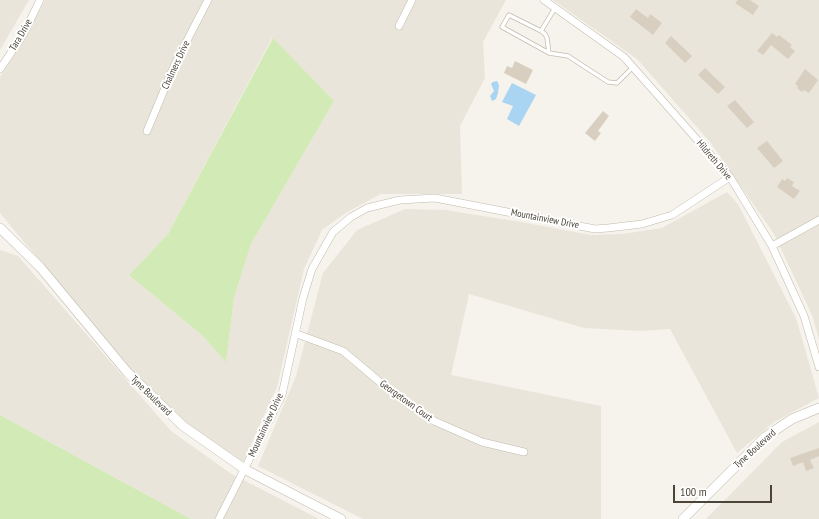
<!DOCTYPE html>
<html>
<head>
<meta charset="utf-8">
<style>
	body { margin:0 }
	#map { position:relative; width:819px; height:519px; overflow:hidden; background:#f6f3ec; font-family:"PT Sans Narrow",sans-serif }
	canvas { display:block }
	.scale { position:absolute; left:673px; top:485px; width:99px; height:18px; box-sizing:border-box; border:2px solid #4b4439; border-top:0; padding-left:5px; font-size:12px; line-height:14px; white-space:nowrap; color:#4b4439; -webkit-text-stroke:3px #fff; paint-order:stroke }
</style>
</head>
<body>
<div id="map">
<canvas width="819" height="519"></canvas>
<div class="scale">100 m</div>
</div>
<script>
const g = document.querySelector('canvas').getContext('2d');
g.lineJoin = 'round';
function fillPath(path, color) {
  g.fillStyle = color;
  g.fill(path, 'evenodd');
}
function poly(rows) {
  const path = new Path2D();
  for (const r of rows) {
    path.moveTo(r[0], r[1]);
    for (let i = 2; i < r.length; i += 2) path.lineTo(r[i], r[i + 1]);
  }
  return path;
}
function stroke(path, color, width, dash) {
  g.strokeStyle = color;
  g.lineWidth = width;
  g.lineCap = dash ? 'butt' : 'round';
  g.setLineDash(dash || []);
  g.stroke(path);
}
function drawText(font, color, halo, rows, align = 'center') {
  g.font = font + ' "PT Sans Narrow",sans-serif';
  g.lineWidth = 4;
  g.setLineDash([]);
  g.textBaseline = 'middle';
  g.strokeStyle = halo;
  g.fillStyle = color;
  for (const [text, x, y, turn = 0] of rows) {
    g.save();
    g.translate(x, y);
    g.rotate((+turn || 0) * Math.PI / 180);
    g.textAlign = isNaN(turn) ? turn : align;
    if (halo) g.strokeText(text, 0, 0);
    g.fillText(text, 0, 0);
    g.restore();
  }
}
fillPath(poly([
	[0,0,29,0,0,50],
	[45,0,506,0,483,42,485,78,460,126,462,194,381,194,347,212,322,230,304,269,277,387,243,462,183,421,141,382,0,213,0,77,26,36],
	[272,38,334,101,251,244,234,298,226,361,204,337,129,275,168,234],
	[553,0,819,0,819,339,812,315,774,234,710,142,637,59],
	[727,192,738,204,796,318,819,398,774,422,737,453,670,329,641,331,584,328,469,294,451,375,601,406,601,519,363,519,258,466,296,376,323,273,357,230,405,209,445,210,521,222,591,235,622,234,662,228],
	[0,250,18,256,171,431,230,473,319,519,191,519,0,415],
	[819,422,819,519,706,519,782,442]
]), '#eae5da');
fillPath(poly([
	[273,38,334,101,251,244,234,298,226,362,204,337,129,275,168,234],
	[0,415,191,519,0,519]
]), '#d2eab5');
fillPath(poly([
	[497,81,499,85,498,93,496,99,492,101,490,96,494,91,491,84,493,82],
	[512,83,536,95,519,126,507,119,513,106,502,102]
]), '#a9d4f2');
fillPath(poly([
	[738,0,750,0,759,6,753,15,735,3],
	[636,9,648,18,650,14,662,23,653,35,630,17],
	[772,33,777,37,779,35,792,45,790,47,795,51,788,59,771,45,763,55,757,51],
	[671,36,692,56,685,63,665,43],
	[515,61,533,70,526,84,504,73,507,66,512,68],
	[705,68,725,87,718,94,698,75],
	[805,69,818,80,809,93,804,90,802,92,797,88,798,86,795,84],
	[735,100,754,122,747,128,727,106],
	[603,111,609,116,598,131,601,133,595,141,585,133],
	[767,141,783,161,774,168,757,148],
	[787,178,794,182,792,186,800,191,794,199,777,187,782,179,785,181],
	[819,448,819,456,810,460,814,468,806,471,803,462,793,466,790,458]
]), '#d8cfc1');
const service = poly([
	[555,8,541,31,509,15,502,27,549,53,568,56,608,82,617,83,633,67],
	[541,31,545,34,547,38,549,53]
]);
const minor = poly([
	[544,0,624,57,730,177,772,246,804,316,819,367],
	[399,26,412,0],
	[0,69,23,35,40,0],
	[147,131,175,64,208,0],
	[772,246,819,220],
	[297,334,343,351,394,394,434,421,482,442,524,452],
	[219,519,282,395,303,298,312,269,333,232,351,217,367,208,400,200,435,198,595,229,608,228,642,224,672,215,730,177]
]);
const tertiary = poly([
	[0,228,40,267,128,373,183,426,246,470,341,519],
	[683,519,765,437,792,419,819,408]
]);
stroke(service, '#c2bbae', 5);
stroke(minor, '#c2bbae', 8);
stroke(tertiary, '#c2bbae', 10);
stroke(service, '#fff', 3.5);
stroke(minor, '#fff', 7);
stroke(tertiary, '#fff', 9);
drawText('10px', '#4b4439', '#fff', [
	["Tara Drive",21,35,-60],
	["Chalmers Drive",176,65,-65],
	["Hildreth Drive",714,160,50],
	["Mountainview Drive",545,219,11],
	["Tyne Boulevard",151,396,44],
	["Georgetown Court",406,401,36],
	["Mountainview Drive",266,425,-65],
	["Tyne Boulevard",755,449,-42]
]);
</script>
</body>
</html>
